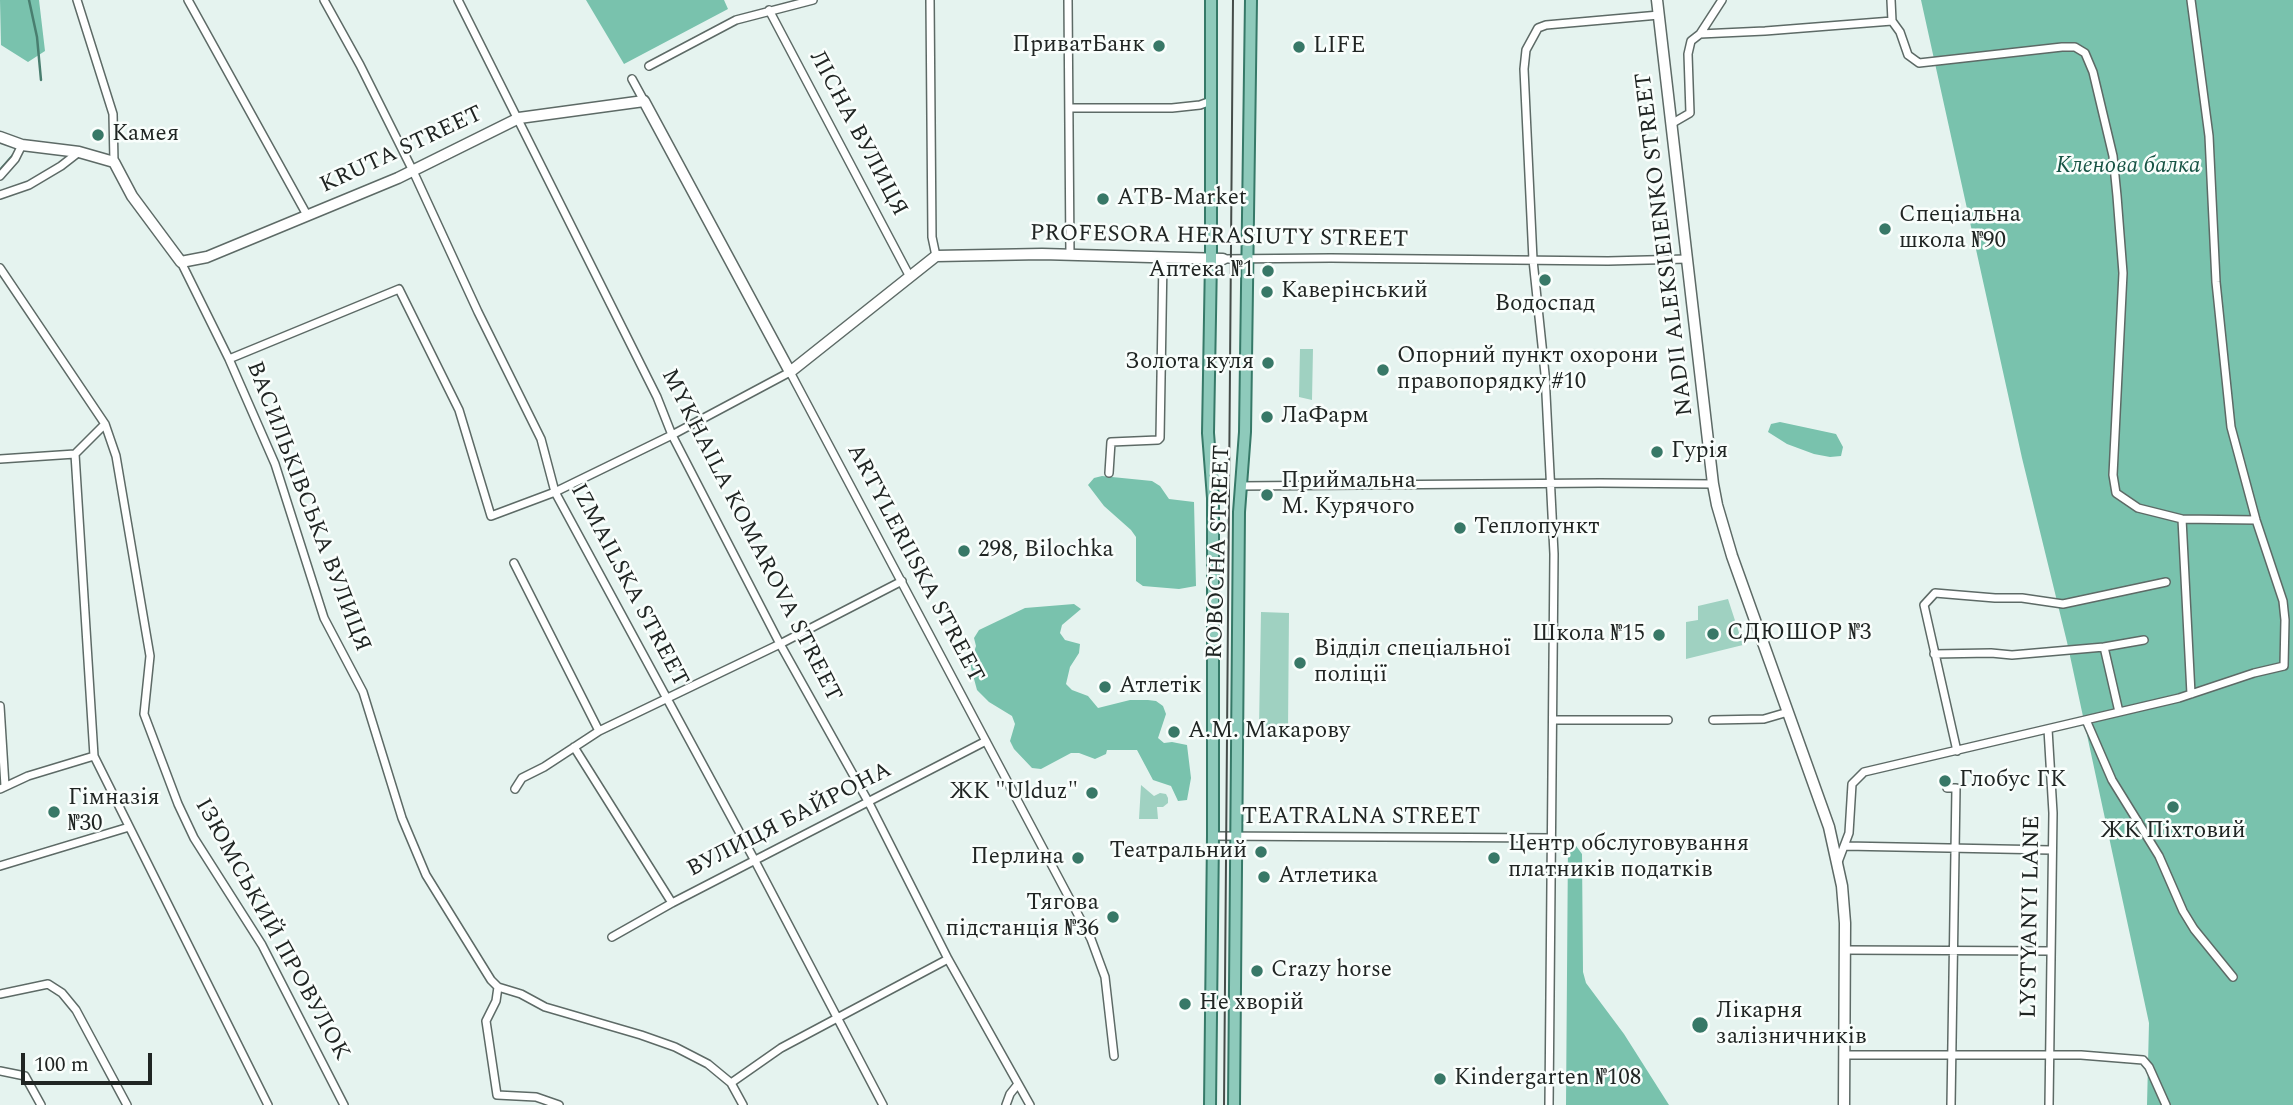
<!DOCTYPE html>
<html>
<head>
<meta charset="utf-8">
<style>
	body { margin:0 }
	#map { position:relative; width:2293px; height:1105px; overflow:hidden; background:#e5f3ef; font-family:Spectral,serif }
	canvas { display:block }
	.scale { position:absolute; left:21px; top:1053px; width:131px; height:32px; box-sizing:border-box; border:4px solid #202523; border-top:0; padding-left:9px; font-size:21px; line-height:24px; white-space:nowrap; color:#202523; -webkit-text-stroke:5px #f9fefc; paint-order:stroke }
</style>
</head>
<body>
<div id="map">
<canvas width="2293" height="1105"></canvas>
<div class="scale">100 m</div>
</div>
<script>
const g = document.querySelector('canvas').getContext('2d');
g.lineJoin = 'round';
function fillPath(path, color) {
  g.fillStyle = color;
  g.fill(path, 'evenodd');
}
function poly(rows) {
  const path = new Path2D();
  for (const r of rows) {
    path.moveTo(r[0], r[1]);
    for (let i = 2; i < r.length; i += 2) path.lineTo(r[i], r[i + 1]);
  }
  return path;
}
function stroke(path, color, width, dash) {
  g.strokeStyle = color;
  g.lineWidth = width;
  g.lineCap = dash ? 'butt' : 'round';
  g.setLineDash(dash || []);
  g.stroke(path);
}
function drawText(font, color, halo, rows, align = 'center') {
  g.font = font + ' Spectral,serif';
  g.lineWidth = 5;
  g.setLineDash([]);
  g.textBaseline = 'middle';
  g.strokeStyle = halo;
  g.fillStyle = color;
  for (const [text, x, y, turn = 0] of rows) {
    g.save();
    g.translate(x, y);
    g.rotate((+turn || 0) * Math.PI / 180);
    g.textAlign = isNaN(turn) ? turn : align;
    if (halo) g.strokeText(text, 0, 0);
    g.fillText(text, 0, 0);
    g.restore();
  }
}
fillPath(poly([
	[1300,349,1313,349,1312,400,1299,397],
	[1728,599,1743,645,1686,659,1686,622,1698,620,1698,606],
	[1261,612,1289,613,1288,730,1259,728],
	[1141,785,1154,796,1160,793,1166,794,1168,798,1168,803,1163,807,1157,807,1158,819,1139,819]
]), '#9fd1c1');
fillPath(poly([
	[0,0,39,0,45,51,28,62,1,45],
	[586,0,724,0,728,9,624,64],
	[1921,0,2293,0,2293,1105,2147,1105,2149,1023,2067,642,2022,458],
	[1780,422,1836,434,1843,447,1841,456,1830,457,1814,454,1787,444,1768,432,1771,424],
	[1102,476,1152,481,1160,486,1169,499,1194,502,1196,586,1179,589,1143,586,1136,581,1136,537,1131,530,1104,506,1088,485,1094,478],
	[1074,604,1081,609,1062,625,1060,633,1065,640,1080,644,1079,653,1070,667,1066,684,1072,690,1088,696,1098,708,1130,700,1148,700,1156,701,1163,706,1166,714,1158,738,1164,743,1172,742,1187,745,1191,778,1187,800,1178,801,1171,786,1153,780,1137,750,1107,750,1106,754,1095,759,1079,753,1071,753,1041,769,1032,768,1014,749,1010,741,1015,724,1012,716,989,702,977,690,970,664,976,646,974,638,979,630,1025,608],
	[1568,842,1574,843,1582,854,1583,972,1586,983,1624,1034,1669,1105,1566,1105]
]), '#79c2ad');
stroke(poly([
	[29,0,37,37,41,80],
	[0,170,13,155]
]), '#497e6f', 2.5);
const street = poly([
	[77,0,113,114,114,162],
	[188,0,307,215],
	[324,0,360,65,413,171,478,312,541,439,555,492,755,861,883,1105],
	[458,0,657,397,672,435,780,644,869,803,948,959,1030,1105],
	[930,0,932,237,936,256],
	[1068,0,1070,255],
	[1722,0,1700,34,1765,31,1892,21],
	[1891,0,1892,21,1900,32,1908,55,1919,63,2062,47,2075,47,2085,53,2093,72,2113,156,2117,196,2123,273,2113,475,2116,493,2138,508,2182,519,2256,520],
	[769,10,910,277],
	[649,66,736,20,813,0],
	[632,79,644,101],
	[1069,108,1172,108,1200,105,1211,101],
	[1671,124,1690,113,1688,54,1691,41,1700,34],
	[0,176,15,159,22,145],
	[0,195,29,185,61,166,79,152],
	[1223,259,1331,258,1608,261,1687,259],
	[181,262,229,359,275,464,324,618,363,692,402,818,426,875,491,980,498,987,521,994,545,1007,641,1035,675,1047,708,1064,731,1083,743,1105],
	[0,268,105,424,116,456,150,656,144,714,178,804,194,838,262,945,344,1105],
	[229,359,399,289,459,410,491,516,555,492,672,435,790,372,1091,939,1105,977,1114,1056],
	[75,454,94,756,268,1105],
	[0,459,75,454,105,424],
	[1109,473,1111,442,1158,440,1160,438,1163,258],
	[1240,486,1600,483,1713,484],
	[2182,519,2191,694],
	[514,563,599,731],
	[2104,647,2119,712],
	[1934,654,1991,653,2012,655,2104,647,2144,640],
	[0,706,5,786],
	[1553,720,1668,720],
	[1713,720,1764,719,1788,712],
	[2086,720,2112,780,2159,856,2183,911,2194,929,2233,977],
	[2048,729,2053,813,2049,1105],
	[574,747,672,903],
	[1957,751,1924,605,1935,593,1995,598,2022,598,2063,604,2166,582],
	[1947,788,1956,788,1951,1105],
	[0,789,28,776,94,756],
	[515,789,522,778,544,767,599,731,780,644,902,581],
	[1213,836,1552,838],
	[1845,846,2051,850],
	[1838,862,1849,833,1852,784,1864,772,2179,698,2254,673,2284,666,2285,620,2283,601,2256,520,2231,427,2216,282,2209,136,2191,0],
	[0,866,129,827],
	[612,937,672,903,986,741],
	[1845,950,2051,951],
	[498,987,496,1001,486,1021,497,1095,536,1097,559,1105],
	[0,994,48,984,62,993,76,1010,127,1105],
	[1844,1055,2081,1055,2143,1060,2149,1067,2166,1105],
	[0,1071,25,1076,41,1105],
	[731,1083,781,1048,948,959],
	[1006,1105,1010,1094,1018,1084],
	[1549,1105,1554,554,1545,374,1533,260,1524,69,1526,50,1538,28,1546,25,1659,15]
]);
const secondary = poly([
	[1657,0,1713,484,1717,505,1732,556,1829,827,1842,886,1845,923,1844,1105],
	[0,137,22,145,79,152,114,162,132,196,181,262,207,257,398,178,519,118,644,101,790,372,936,256,1042,254,1223,259]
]);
const primary = poly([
	[1210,1105,1213,836,1213,498,1208,433,1211,259,1211,0],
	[1234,1105,1239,512,1245,432,1251,0]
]);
stroke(street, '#5d6a66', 10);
stroke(secondary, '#5d6a66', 13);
stroke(primary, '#367968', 14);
stroke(street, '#fff', 7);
stroke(secondary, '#fff', 10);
stroke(primary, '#8ecabb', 10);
stroke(poly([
	[1224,1105,1233,0]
]), '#454c49', 2);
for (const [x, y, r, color] of [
	[1159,46,7,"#387867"],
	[1299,47,7,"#387867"],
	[98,135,7,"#387867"],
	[1103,199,7,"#387867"],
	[1885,229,7,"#387867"],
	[1268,271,7,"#387867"],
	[1545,280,7,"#387867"],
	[1267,292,7,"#387867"],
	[1268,363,7,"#387867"],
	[1383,370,7,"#387867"],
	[1267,417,7,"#387867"],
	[1657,452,7,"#387867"],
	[1267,495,7,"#387867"],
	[1460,528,7,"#387867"],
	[964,551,7,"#387867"],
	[1713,634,7,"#387867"],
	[1659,635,7,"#387867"],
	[1300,663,7,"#387867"],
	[1105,687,7,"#387867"],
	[1174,732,7,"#387867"],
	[1945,781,7,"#387867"],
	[1092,793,7,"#387867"],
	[2173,807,7,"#387867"],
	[54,812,7,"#387867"],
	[1261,852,7,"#387867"],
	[1078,858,7,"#387867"],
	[1494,858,7,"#387867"],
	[1264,877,7,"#387867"],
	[1113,917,7,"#387867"],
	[1257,971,7,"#387867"],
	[1185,1004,7,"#387867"],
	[1700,1025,9,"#387867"],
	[1440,1079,7,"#387867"]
]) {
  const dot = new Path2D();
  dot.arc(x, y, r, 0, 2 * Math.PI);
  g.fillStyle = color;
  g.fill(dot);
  stroke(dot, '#f9fefc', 2.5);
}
drawText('23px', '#202523', '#f9fefc', [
	["ПриватБанк",1145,46,"right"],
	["LIFE",1313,47],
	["Камея",112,135],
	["ATB-Market",1117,199],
	["Спеціальна",1899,216],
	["школа №90",1899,242],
	["Аптека №1",1254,271,"right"],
	["Каверінський",1281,292],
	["Водоспад",1545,305,"center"],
	["Опорний пункт охорони",1397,357],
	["правопорядку #10",1397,383],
	["Золота куля",1254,363,"right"],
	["ЛаФарм",1281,417],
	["Гурія",1671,452],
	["Приймальна",1281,482],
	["М. Курячого",1281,508],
	["Теплопункт",1474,528],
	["298, Bilochka",978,551],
	["СДЮШОР №3",1727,634],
	["Школа №15",1645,635,"right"],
	["Відділ спеціальної",1314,650],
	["поліції",1314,676],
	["Атлетік",1119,687],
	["А.М. Макарову",1188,732],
	["Глобус ГК",1959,781],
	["ЖК \"Ulduz\"",1078,793,"right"],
	["Гімназія",68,799],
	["№30",68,825],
	["ЖК Піхтовий",2173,832,"center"],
	["Центр обслуговування",1508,845],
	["платників податків",1508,871],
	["Театральний",1247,852,"right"],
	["Перлина",1064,858,"right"],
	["Атлетика",1278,877],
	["Тягова",1099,904,"right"],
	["пiдстанцiя №36",1099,930,"right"],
	["Crazy horse",1271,971],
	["Не хворій",1199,1004],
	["Лікарня",1716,1012],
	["залізничників",1716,1038],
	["Kindergarten №108",1454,1079]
], 'left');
drawText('23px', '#202523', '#f9fefc', [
	["ЛІСНА ВУЛИЦЯ",857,134,62],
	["KRUTA STREET",402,151,-25],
	["PROFESORA HERASIUTY STREET",1219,238,1],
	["NADII ALEKSIEIENKO STREET",1666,244,-97],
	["ВАСИЛЬКІВСЬКА ВУЛИЦЯ",307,507,69],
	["MYKHAILA KOMAROVA STREET",750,536,63],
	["ROBOCHA STREET",1220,552,-88],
	["ARTYLERIISKA STREET",914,564,62],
	["IZMAILSKA STREET",628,586,62],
	["TEATRALNA STREET",1361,818],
	["ВУЛИЦЯ БАЙРОНА",790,821,-27],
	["LYSTYANYI LANE",2032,917,-89],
	["ІЗЮМСЬКИЙ ПРОВУЛОК",271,930,61]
]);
drawText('italic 23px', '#165344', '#f9fefc', [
	["Кленова балка",2128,167]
]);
</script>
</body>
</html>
